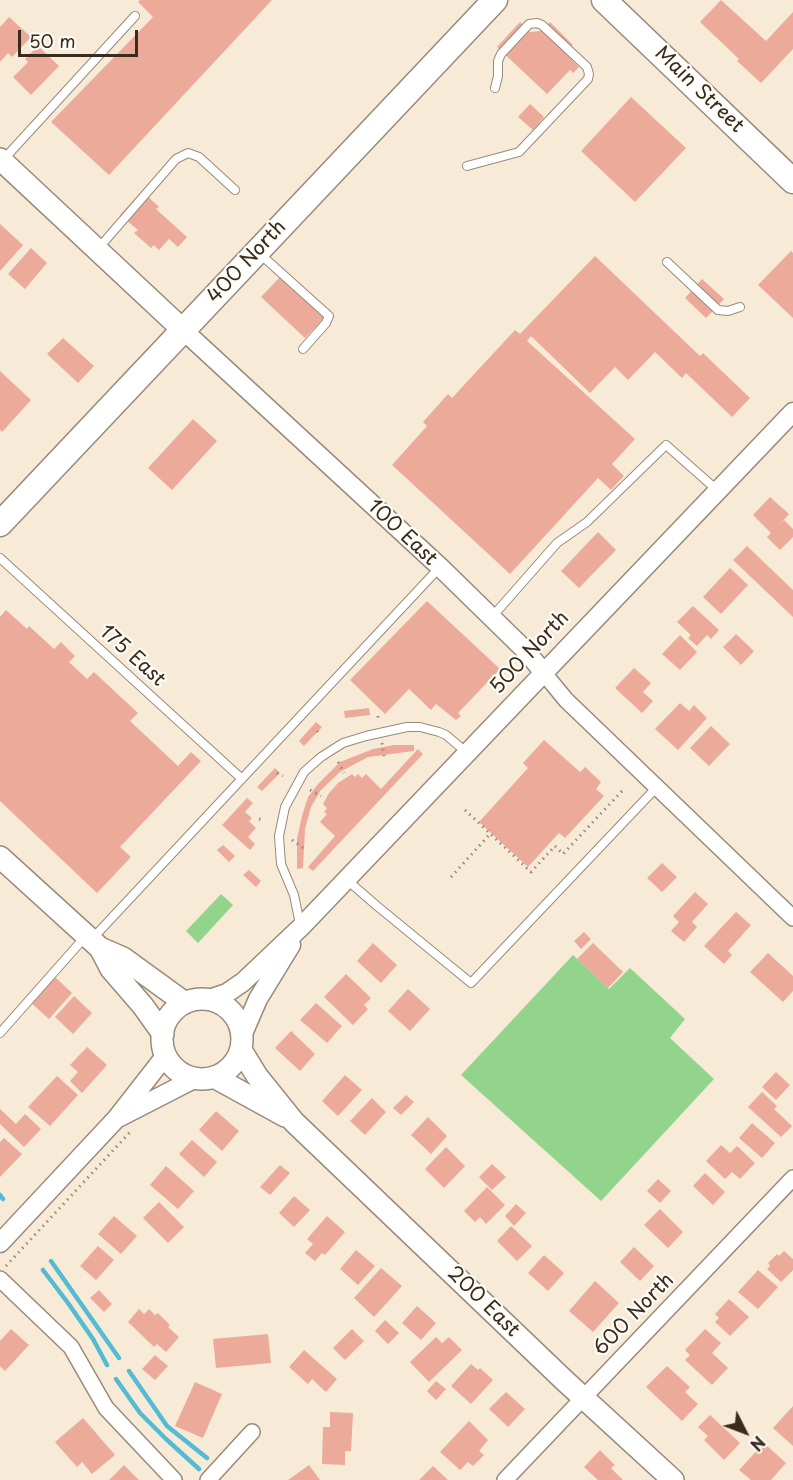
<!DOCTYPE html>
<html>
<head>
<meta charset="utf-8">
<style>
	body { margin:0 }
	#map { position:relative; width:793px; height:1480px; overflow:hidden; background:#f7ebd8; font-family:"Playpen Sans",sans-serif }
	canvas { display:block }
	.north { position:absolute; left:715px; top:1402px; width:60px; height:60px; -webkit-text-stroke:4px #fdfcf7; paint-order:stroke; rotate:132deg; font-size:16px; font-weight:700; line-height:24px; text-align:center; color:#3b2a1e }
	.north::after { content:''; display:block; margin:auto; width:21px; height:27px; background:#3b2a1e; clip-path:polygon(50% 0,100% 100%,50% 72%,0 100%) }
	.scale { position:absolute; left:18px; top:30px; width:120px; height:27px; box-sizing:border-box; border:3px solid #3b2a1e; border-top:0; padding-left:8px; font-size:18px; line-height:21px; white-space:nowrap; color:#3b2a1e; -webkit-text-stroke:4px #fdfcf7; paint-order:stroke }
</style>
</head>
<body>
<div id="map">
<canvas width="793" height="1480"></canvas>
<div class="north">N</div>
<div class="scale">50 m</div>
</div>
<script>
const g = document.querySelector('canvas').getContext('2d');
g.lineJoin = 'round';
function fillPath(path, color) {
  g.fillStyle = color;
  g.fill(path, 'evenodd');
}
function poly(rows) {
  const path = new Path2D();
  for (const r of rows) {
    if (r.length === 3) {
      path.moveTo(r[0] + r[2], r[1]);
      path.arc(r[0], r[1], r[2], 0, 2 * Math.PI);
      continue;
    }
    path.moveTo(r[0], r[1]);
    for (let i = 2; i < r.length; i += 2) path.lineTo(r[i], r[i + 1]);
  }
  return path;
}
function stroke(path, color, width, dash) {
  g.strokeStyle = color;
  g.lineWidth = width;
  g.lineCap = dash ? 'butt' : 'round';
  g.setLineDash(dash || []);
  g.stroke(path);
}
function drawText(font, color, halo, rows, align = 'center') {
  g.font = font + ' "Playpen Sans",sans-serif';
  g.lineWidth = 4.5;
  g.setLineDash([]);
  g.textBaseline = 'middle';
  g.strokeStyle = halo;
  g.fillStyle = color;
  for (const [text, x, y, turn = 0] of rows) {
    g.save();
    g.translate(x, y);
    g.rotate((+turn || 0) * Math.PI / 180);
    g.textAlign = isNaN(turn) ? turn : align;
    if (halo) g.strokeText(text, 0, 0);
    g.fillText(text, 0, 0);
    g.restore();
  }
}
fillPath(poly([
	[221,894,233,905,198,943,186,931],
	[573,955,609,989,630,968,685,1019,670,1038,714,1079,601,1201,461,1075]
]), '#92d48c');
stroke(poly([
	[0,1195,3,1199],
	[51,1261,119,1358],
	[43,1270,68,1303,93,1339,107,1365],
	[129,1371,167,1426,207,1458],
	[116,1379,140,1413,166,1439,199,1469]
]), '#54bbd2', 4.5);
fillPath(poly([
	[140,0,272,0,109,175,51,122,153,17,138,2],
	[721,0,766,41,793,12,793,49,761,83,737,61,739,59,700,22],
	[9,17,31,37,12,57,8,53,0,62,0,27],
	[520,22,530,32,541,31,550,22,573,45,565,53,579,67,573,73,570,70,547,94,497,47],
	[38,46,59,66,31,95,13,77,28,62,25,59],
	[631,97,686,148,635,202,581,151],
	[530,104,544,117,533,130,518,117],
	[142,191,159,207,156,209,187,237,178,247,169,239,159,250,154,245,151,248,134,233,138,230,120,215],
	[0,224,23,245,0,271],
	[31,248,47,263,25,289,8,274],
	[791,251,793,253,793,318,758,285],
	[595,256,700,356,703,353,750,398,732,417,686,373,682,378,655,352,628,380,615,367,590,393,531,336,527,341,635,439,612,464,624,476,611,490,598,478,510,574,392,465,427,426,423,422,448,394,452,398,515,330,520,334],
	[280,277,324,318,305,338,261,297],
	[702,279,724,299,706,318,685,298],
	[63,338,94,366,78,383,47,354],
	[0,371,31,400,2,432,0,430],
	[193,419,217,441,172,490,148,468],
	[770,497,789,514,778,526,784,520,793,529,793,537,780,550,767,537,771,533,753,515],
	[598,532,616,550,579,588,561,571],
	[747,546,793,590,793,617,733,560],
	[730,568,748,585,721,614,703,597],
	[427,601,500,669,458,713,461,716,456,720,436,704,431,710,409,689,385,714,350,680],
	[693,606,719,630,711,639,707,635,697,646,688,638,691,635,677,622],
	[6,610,27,629,29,626,54,649,61,642,75,656,69,662,87,679,94,672,138,713,130,721,178,766,191,752,201,761,120,847,131,857,97,893,0,801,0,617],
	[736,634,754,651,741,665,723,647],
	[680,635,697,652,680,670,662,654],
	[634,668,651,683,643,692,653,701,642,713,615,688],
	[680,703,689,711,694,705,707,718,678,750,655,729],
	[369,708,370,715,345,718,344,711],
	[316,722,322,727,304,746,299,741],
	[711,726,730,744,709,766,690,748],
	[544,740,580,772,585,767,601,782,596,789,604,796,565,838,559,833,528,867,479,822,528,768,523,763],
	[394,745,414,745,414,751,368,757,340,772,321,790,311,807,305,829,303,868,297,869,297,839,302,816,308,797,318,784,340,762,373,749],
	[418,749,423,754,313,871,308,867,335,836,320,822,327,814,324,812,327,808,323,804,329,793,338,783,352,774,355,777,358,774,362,778,366,774,381,789],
	[275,768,280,773,262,791,257,787],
	[247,798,253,803,245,812,252,818,249,821,256,828,248,837,255,844,250,850,222,825],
	[223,845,235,856,229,862,217,850],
	[662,863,677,877,662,892,647,878],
	[249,870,261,881,256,887,243,875],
	[695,892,708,904,692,922,697,927,684,942,671,931,679,922,673,916],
	[736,912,751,925,728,951,732,955,724,964,704,946],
	[584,932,591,939,581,949,574,941],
	[373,943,397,965,381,983,357,961],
	[593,943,623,972,608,988,577,959],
	[768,953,793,976,793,991,783,1002,750,972],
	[346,974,371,998,364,1005,368,1009,353,1025,324,997],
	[53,975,72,993,49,1019,29,1001],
	[408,989,430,1009,410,1031,388,1011],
	[74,996,92,1013,73,1034,55,1017],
	[316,1003,342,1026,327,1043,300,1020],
	[291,1031,315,1054,300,1071,275,1048],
	[87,1047,107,1065,82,1093,70,1081,78,1072,70,1065],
	[776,1072,790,1085,776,1100,762,1087],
	[345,1075,362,1090,338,1116,322,1101],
	[57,1076,78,1095,50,1126,28,1107],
	[762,1092,777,1106,774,1109,792,1126,781,1137,748,1107],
	[406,1095,414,1102,401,1115,393,1108],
	[372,1098,386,1112,365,1135,350,1121],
	[0,1109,16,1124,25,1114,41,1129,24,1147,0,1124],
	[216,1111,239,1131,222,1151,199,1130],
	[428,1117,447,1136,431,1154,411,1135],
	[752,1123,775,1143,762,1158,739,1138],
	[4,1138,22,1154,0,1177,0,1142],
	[192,1140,217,1162,204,1177,179,1154],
	[721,1145,730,1153,737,1146,755,1163,740,1179,732,1172,725,1179,706,1161],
	[446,1147,465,1166,444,1188,425,1169],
	[492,1164,506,1177,492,1190,479,1177],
	[280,1165,290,1173,270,1195,260,1187],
	[166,1166,194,1191,178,1209,150,1185],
	[705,1173,725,1192,713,1205,693,1186],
	[658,1179,671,1191,660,1203,647,1191],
	[487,1187,505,1205,486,1224,480,1217,475,1222,464,1211],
	[294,1196,310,1210,294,1227,279,1213],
	[159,1202,184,1227,168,1243,143,1218],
	[516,1204,526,1213,514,1226,505,1216],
	[660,1209,683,1232,668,1248,644,1225],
	[114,1216,137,1236,121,1254,98,1234],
	[327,1216,345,1232,325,1255,322,1253,315,1261,305,1253,313,1244,307,1239],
	[511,1226,532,1246,517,1261,497,1241],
	[98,1246,114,1260,96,1280,80,1266],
	[634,1247,654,1266,640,1281,620,1262],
	[356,1250,375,1266,358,1285,340,1269],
	[784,1251,793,1259,793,1270,781,1282,767,1269,770,1266,768,1263,777,1254,779,1256],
	[544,1255,564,1273,548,1291,528,1273],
	[381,1268,402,1286,374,1317,354,1298],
	[758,1270,778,1287,758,1309,738,1292],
	[595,1281,619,1303,593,1332,569,1311],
	[99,1290,112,1304,104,1312,90,1298],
	[729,1299,749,1317,730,1336,715,1322,719,1318,715,1314],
	[417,1306,436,1323,421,1340,402,1323],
	[139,1309,144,1314,149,1309,155,1315,158,1313,170,1325,168,1327,179,1337,166,1352,157,1344,154,1347,128,1322],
	[385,1320,399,1333,388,1344,375,1331],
	[11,1329,29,1345,5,1371,0,1366,0,1341],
	[352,1329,364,1341,345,1360,333,1348],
	[705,1329,721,1343,712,1353,728,1368,712,1385,685,1360,690,1355,685,1350],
	[268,1334,271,1363,216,1368,213,1339],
	[436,1337,442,1343,449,1337,462,1350,429,1382,410,1362],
	[304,1350,337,1379,326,1392,312,1379,308,1384,289,1367],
	[155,1355,168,1366,155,1380,142,1369],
	[471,1364,478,1370,480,1368,493,1380,471,1404,451,1386],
	[667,1366,690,1387,685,1392,698,1404,682,1421,646,1387],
	[436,1381,446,1389,436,1400,427,1391],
	[195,1382,222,1394,203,1438,175,1426],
	[506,1392,525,1409,508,1427,489,1409],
	[793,1406,793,1446,773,1428],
	[330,1412,353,1413,351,1451,345,1451,345,1465,322,1464,323,1427,330,1427],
	[710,1415,740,1443,724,1460,704,1440,708,1436,698,1427],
	[83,1418,115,1455,92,1474,82,1462,77,1467,55,1442],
	[469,1421,488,1440,479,1451,484,1455,473,1466,468,1462,460,1470,440,1452],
	[764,1443,786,1463,771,1480,751,1480,739,1470],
	[600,1450,615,1465,611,1468,623,1480,598,1480,584,1467],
	[124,1465,139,1480,109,1480],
	[309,1465,320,1480,288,1480],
	[433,1466,448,1480,419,1480]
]), '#ebaa9a');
const service = poly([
	[3,160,135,16],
	[467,166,519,152,588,79,589,74,587,67,542,25,537,23,529,24,501,54,498,61,498,76,495,88],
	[97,250,176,159,188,153,199,157,235,190],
	[259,253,329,316,326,323,303,349],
	[667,262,718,310,728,311,740,307],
	[0,558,242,779],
	[492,617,557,543,587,522,666,445,717,490],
	[347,880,377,906,471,983,656,788],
	[300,924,294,895,281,864,279,836,285,807,304,772,321,757,343,743,366,736,407,727,420,727,439,732,446,735,466,752],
	[92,939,440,567],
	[0,1033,85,937]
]);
const minor = poly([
	[543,672,566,700,793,918],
	[0,1279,71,1347,106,1408,174,1480],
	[208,1480,252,1432],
	[505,1480,793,1178]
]);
const tertiary = poly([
	[183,330,440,567,527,652,543,672],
	[209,999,227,993,243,982,301,927,793,412],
	[242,1036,258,999,291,945],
	[120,1117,194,1079],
	[0,1243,116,1119,166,1055]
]);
const secondary = poly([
	[0,159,183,330],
	[0,857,100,948,123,958,185,1003],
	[100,948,111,969,143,1006,163,1034],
	[202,1039,40],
	[241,1050,257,1076,294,1122,565,1381,673,1480],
	[214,1077,285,1116]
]);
const primary = poly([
	[604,0,793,181],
	[0,524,495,0]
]);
stroke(service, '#998a7b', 10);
stroke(minor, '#998a7b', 18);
stroke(tertiary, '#998a7b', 21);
stroke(secondary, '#998a7b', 24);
stroke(primary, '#998a7b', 27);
stroke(poly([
	[378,716,378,719],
	[317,731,320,735],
	[382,743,384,756],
	[338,762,344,773],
	[277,773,283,776],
	[310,790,321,796],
	[465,810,531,872,555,846,563,854,623,790],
	[259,819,265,820],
	[292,840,306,850],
	[451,877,490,834],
	[6,1266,132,1130]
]), '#998a7b', 3, [1.5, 4.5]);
stroke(service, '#fff', 8);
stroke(minor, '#fff', 15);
stroke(tertiary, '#fff', 18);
stroke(secondary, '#fff', 21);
stroke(primary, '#fff', 24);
drawText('20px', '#3b2a1e', '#fdfcf7', [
	["Main Street",699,90,44],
	["400 North",247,262,-47],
	["100 East",402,533,43],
	["500 North",530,653,-47],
	["175 East",132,656,42],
	["200 East",483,1302,44],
	["600 North",634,1315,-46]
]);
</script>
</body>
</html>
